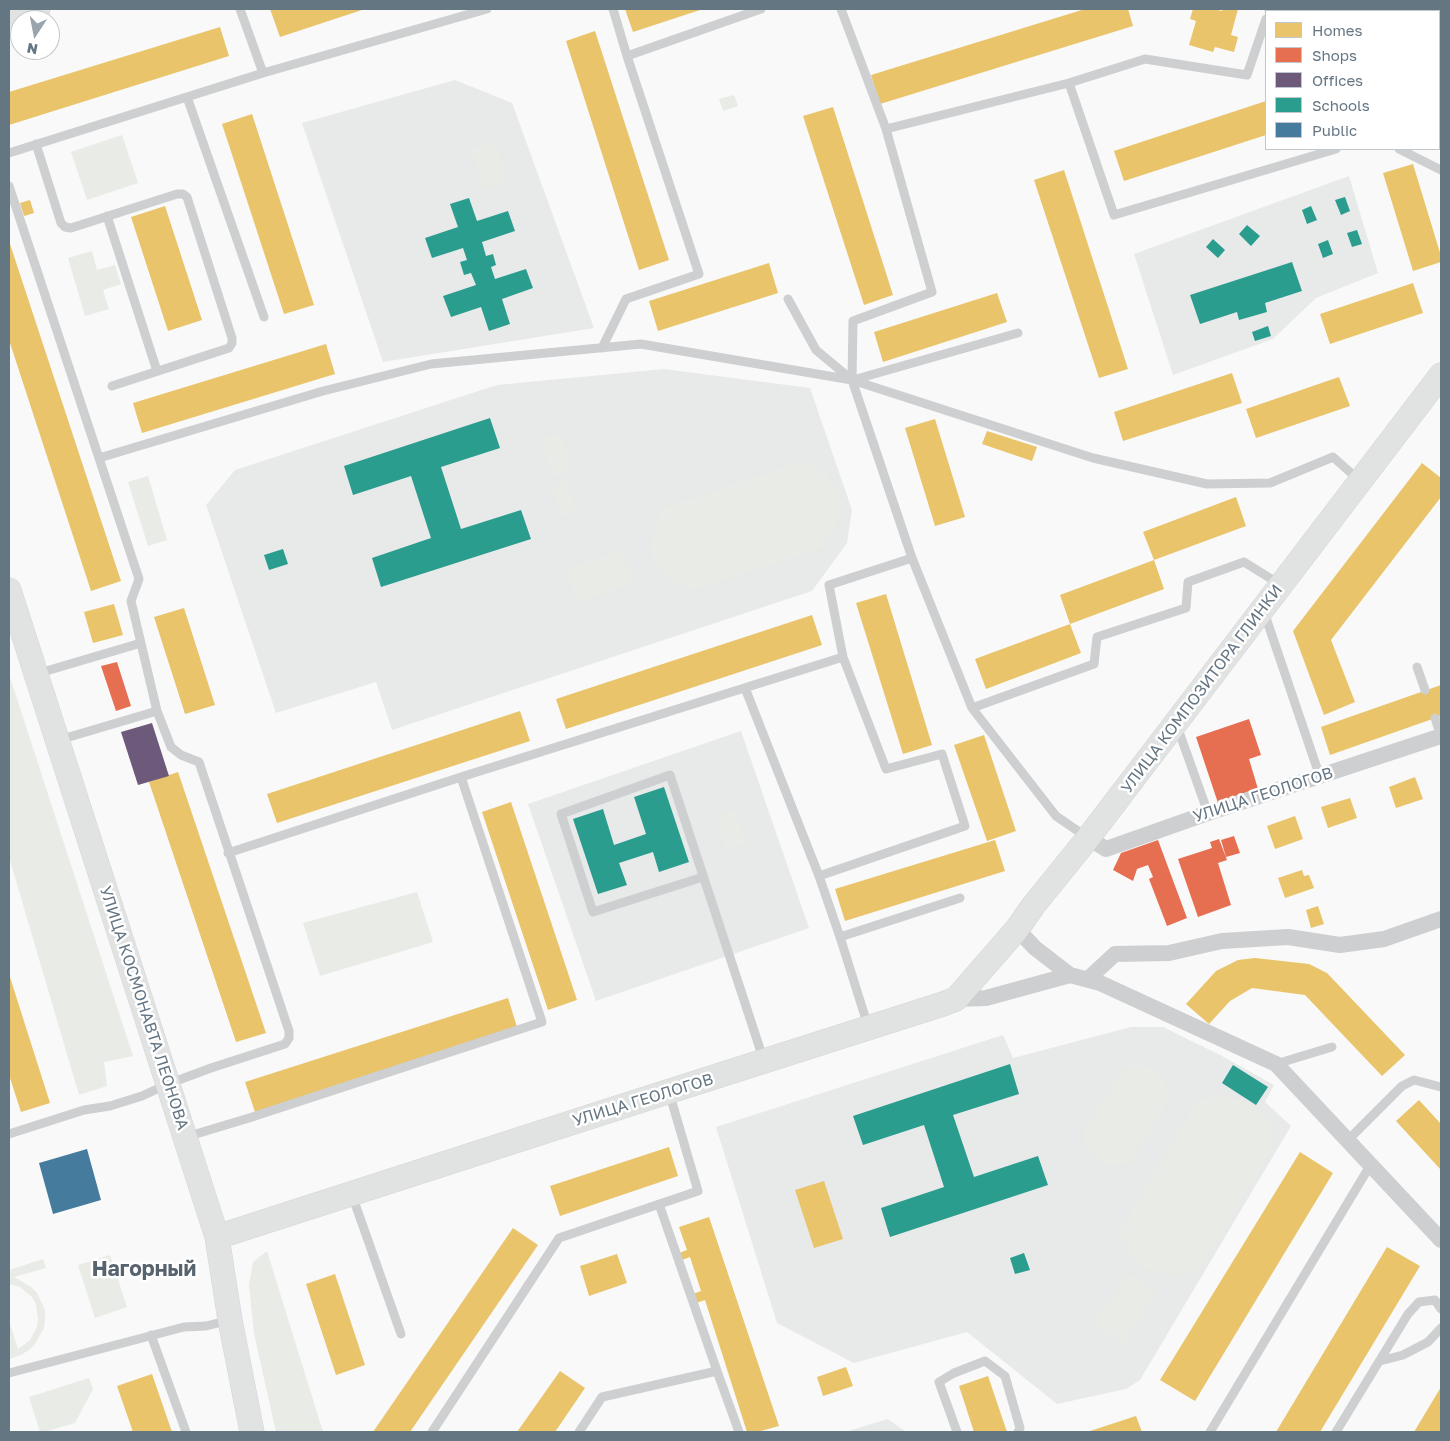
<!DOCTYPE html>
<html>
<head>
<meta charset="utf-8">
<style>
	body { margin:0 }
	#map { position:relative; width:1450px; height:1441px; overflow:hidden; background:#f9f9f9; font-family:"Golos Text",sans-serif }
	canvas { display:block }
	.frame { position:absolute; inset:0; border:10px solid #657683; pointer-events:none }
	.legend { position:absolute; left:1265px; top:10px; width:175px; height:140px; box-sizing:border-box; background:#fff; border:1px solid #c1c8cd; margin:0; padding:6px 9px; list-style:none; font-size:15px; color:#657683 }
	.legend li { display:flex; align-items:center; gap:10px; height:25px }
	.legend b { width:25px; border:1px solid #c1c8cd }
	.north { position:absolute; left:10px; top:10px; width:50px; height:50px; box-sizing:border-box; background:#fff; border:1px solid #c1c8cd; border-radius:50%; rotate:191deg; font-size:14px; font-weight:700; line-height:20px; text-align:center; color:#657683 }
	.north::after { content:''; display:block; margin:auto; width:18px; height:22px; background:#99a4ac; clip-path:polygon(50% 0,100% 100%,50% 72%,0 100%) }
</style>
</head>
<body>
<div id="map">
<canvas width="1450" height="1441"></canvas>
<div class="frame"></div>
<ul class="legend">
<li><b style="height:14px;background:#e9c46a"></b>Homes</li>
<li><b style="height:14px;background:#e76f51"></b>Shops</li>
<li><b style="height:14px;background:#6d597a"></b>Offices</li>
<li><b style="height:14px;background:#2a9d8f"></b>Schools</li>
<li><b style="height:14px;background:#457b9d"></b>Public</li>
</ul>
<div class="north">N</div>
</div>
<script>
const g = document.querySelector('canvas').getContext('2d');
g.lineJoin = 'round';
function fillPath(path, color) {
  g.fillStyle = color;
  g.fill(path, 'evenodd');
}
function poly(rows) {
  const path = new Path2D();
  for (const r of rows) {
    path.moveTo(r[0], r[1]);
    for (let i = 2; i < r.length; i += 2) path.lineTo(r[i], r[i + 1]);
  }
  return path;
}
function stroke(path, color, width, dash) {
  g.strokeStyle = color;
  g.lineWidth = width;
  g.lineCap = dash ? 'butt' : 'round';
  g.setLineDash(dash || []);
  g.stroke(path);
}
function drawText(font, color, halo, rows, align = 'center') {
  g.font = font + ' "Golos Text",sans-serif';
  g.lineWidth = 5;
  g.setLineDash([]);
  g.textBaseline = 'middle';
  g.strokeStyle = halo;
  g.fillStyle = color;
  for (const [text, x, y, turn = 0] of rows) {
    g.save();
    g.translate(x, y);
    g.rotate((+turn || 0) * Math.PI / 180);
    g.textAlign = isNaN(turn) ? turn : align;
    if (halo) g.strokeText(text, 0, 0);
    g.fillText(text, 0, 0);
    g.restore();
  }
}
fillPath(poly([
	[455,80,512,103,594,328,383,362,302,123],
	[1349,176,1378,273,1316,298,1273,339,1173,375,1134,254],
	[664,369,810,388,852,510,847,543,812,591,392,730,376,682,276,713,206,505,235,470,497,385],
	[741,731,809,928,596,1001,528,804],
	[1131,1027,1163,1027,1222,1056,1274,1085,1265,1102,1291,1126,1140,1380,1126,1389,1057,1404,967,1332,854,1363,777,1323,716,1127,1003,1035,1013,1058],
	[888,1419,906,1432,845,1432]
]), '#e8e9e9');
fillPath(poly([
	[734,95,738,106,723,111,719,99],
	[122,135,138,183,87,200,71,152],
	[495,141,508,181,484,189,471,149],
	[92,251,97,270,115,265,121,284,103,290,109,309,85,316,68,258],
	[561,433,572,471,552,477,540,439],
	[797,463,812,465,827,473,839,492,841,507,835,529,822,548,694,590,675,583,660,571,652,556,651,544,655,527,661,509],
	[148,476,167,540,148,546,128,482],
	[568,481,576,511,560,516,552,486],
	[622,550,634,583,577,602,566,570],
	[9,674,133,1056,104,1062,107,1086,79,1095,9,857],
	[736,810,745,843,725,848,717,815],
	[417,892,433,942,320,976,303,923],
	[1134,1065,1146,1066,1157,1072,1166,1083,1168,1096,1164,1109,1131,1162,1119,1166,1104,1164,1097,1160,1088,1149,1084,1142,1083,1132,1122,1070],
	[1223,1096,1238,1099,1253,1106,1264,1116,1272,1126,1274,1139,1270,1152,1200,1270,1187,1274,1174,1275,1147,1269,1135,1259,1127,1249,1122,1239,1122,1227,1196,1102,1209,1097],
	[267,1251,323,1432,276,1432,254,1334,249,1285,253,1262],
	[110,1255,127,1307,95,1318,78,1265],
	[43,1259,46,1268,14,1277,31,1287,37,1293,45,1310,45,1319,44,1328,35,1344,29,1350,21,1355,9,1359,9,1321,18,1349,30,1340,37,1327,38,1319,36,1304,32,1297,20,1287,9,1284,9,1270],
	[1129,1273,1158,1293,1123,1344,1094,1323],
	[89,1378,93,1389,75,1423,44,1432,40,1432,29,1397]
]), '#e8ebe6');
fillPath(poly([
	[270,9,365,9,280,37],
	[625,9,703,9,633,32],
	[1085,9,1128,9,1133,26,880,104,871,75],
	[1193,9,1213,9,1222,11,1223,9,1238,9,1231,35,1238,37,1234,52,1215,47,1213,52,1189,45,1196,21,1190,19],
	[1285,9,1328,9,1327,11,1285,11],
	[220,27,229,56,9,125,9,92],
	[595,31,669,260,639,270,566,41],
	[1441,83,1441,103,1439,102,1439,90],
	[1266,101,1266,135,1124,181,1114,151],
	[1441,106,1441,129,1439,128,1439,113],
	[833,107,893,295,864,305,803,116],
	[252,114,314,305,284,314,222,124],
	[1413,164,1441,256,1441,262,1413,271,1383,173],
	[1064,170,1128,369,1099,378,1034,180],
	[30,200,34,213,24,216,20,203],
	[165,206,202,320,168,331,131,217],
	[9,241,121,581,91,591,9,340],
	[769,263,778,293,658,331,649,301],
	[1413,283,1423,313,1330,344,1320,314],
	[997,293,1007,322,883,362,874,332],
	[326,344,335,374,142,433,133,403],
	[1232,373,1242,403,1123,441,1114,412],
	[1339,377,1350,406,1256,438,1246,409],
	[935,419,965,517,935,526,905,428],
	[987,431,1037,447,1032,461,982,444],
	[1422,463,1441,478,1441,497,1331,640,1355,702,1324,715,1293,631],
	[1236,497,1246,526,1154,560,1164,589,1070,624,1081,653,986,689,975,659,1070,624,1060,595,1154,560,1143,532],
	[886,594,932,745,903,754,856,603],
	[114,604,123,635,93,643,84,612],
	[184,608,215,705,185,714,154,617],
	[812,615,822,645,566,729,556,699],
	[1441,685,1441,716,1330,755,1321,727],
	[520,711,530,741,277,823,267,794],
	[984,735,1016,831,987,841,954,745],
	[178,772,266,1033,236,1042,149,782],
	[1415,777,1423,799,1396,808,1389,787],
	[1350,798,1357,818,1328,828,1321,807],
	[511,802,577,1000,548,1010,482,812],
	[1295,816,1303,839,1275,849,1267,826],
	[995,840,1005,871,845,921,835,889],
	[1302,870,1304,876,1309,875,1314,888,1285,898,1278,878],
	[1318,906,1324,924,1311,928,1306,910],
	[1255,958,1309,964,1327,973,1405,1055,1382,1076,1305,995,1252,988,1230,1001,1209,1024,1186,1004,1216,971,1238,960],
	[9,974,50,1103,21,1112,9,1075],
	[508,998,517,1027,255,1112,245,1082],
	[1419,1100,1441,1124,1441,1170,1396,1121],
	[669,1147,678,1176,560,1216,550,1186],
	[1300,1152,1333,1173,1195,1401,1160,1380],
	[824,1181,843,1239,814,1248,795,1190],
	[709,1217,779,1426,757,1432,747,1432,705,1300,696,1303,693,1294,701,1291,690,1257,682,1260,679,1253,687,1250,679,1227],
	[513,1228,538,1245,410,1432,373,1432],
	[1387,1247,1420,1266,1320,1432,1276,1432],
	[617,1254,627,1283,589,1296,580,1266],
	[335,1274,365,1365,336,1375,306,1284],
	[846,1367,853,1386,823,1396,817,1377],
	[560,1371,585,1388,555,1432,517,1432],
	[152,1374,172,1432,133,1432,117,1386],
	[988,1376,1007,1432,974,1432,959,1386],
	[1441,1387,1441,1432,1414,1432],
	[1136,1416,1142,1432,1087,1432]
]), '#e9c46a');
fillPath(poly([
	[117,662,131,706,116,711,101,666],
	[1249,719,1261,755,1249,759,1258,789,1218,803,1196,737],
	[1234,836,1240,853,1226,857,1221,840],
	[1219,839,1227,860,1218,863,1231,905,1198,917,1178,859,1212,848,1210,842],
	[1158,840,1187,918,1167,926,1149,879,1153,877,1148,865,1137,869,1133,881,1113,870,1121,853]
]), '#e76f51');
fillPath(poly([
	[152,723,169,776,138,785,121,732]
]), '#6d597a');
fillPath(poly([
	[1345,197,1350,211,1341,215,1335,200],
	[469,198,477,221,508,211,515,231,482,242,486,256,493,254,496,265,491,267,495,279,526,269,533,288,502,299,510,324,489,331,481,307,451,317,443,296,476,285,471,273,464,275,460,262,467,260,463,248,432,258,425,238,458,227,450,204],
	[1311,206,1317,220,1307,224,1302,210],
	[1247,225,1260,236,1251,246,1239,234],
	[1357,230,1362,244,1352,247,1347,233],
	[1213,239,1225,250,1218,258,1206,247],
	[1328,240,1333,254,1323,258,1318,244],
	[1292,262,1302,291,1265,303,1267,312,1239,320,1237,312,1200,324,1190,295],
	[1268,326,1271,336,1255,341,1252,332],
	[490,418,500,448,441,467,461,529,521,510,531,539,381,587,372,558,431,538,411,476,353,495,344,466],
	[283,549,288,564,269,570,264,555],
	[664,787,689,862,659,872,653,852,619,863,627,885,598,894,573,819,603,809,614,845,646,834,634,797],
	[1010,1064,1019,1094,953,1115,974,1177,1038,1156,1048,1185,890,1237,881,1208,944,1187,924,1125,863,1145,853,1116],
	[1233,1065,1268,1087,1256,1105,1222,1083],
	[1024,1253,1030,1270,1015,1274,1010,1258]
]), '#2a9d8f');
fillPath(poly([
	[87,1149,101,1200,53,1214,39,1163]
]), '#457b9d');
const secondary = poly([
	[9,17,38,9],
	[9,590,217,1237,230,1320,252,1432],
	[217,1237,642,1100,943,1004,956,999,1017,929,1033,906,1088,838,1441,375]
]);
stroke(secondary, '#d5d6d7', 25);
stroke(poly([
	[240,9,263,73,487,9],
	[841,9,886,129,1069,83],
	[1269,11,1270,9],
	[1424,11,1425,9],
	[1266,19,1247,75,1145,59,1069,83,1114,215,1336,149],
	[627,56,761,9],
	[187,97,264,317],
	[886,129,932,292,853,321,852,380,912,558,972,708,1056,816,1088,838],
	[36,144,61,223,65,227,71,228,177,194,183,194,187,197,232,338,232,343,229,348,112,386],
	[1399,149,1441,170],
	[9,153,263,73],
	[9,186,139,579,131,601,157,711,171,747,181,755,199,762,289,1031,289,1038,285,1044,211,1068,168,1084,142,1096,110,1106,84,1110,9,1134],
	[107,216,157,371],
	[788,299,816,350,852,380],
	[602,348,626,299,699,274,627,56,613,9],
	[853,380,1018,333],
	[99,458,323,391,431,364,641,344,852,380,1093,458,1207,484,1270,483,1333,457,1360,481],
	[1264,612,1320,777],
	[1417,667,1425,690],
	[36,674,141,643],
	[745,688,819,876],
	[972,708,1094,664,1097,637,1186,608,1188,582,1244,562,1281,585],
	[1435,718,1441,736],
	[1177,726,1208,813],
	[59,740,157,711],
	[228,853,461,777,843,657],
	[703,877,593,912,561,814,670,775,764,1061],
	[840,937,960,898],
	[868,1026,840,937,819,876,965,826,942,754,886,769,843,657,829,585,912,558],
	[1276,1064,1332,1047],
	[186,1137,249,1118,542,1022,461,777],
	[1347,1141,1402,1086,1414,1080,1441,1087],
	[352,1195,401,1334],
	[151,1335,186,1432],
	[1380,1361,1403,1355,1428,1342,1441,1328],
	[717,1371,739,1432],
	[9,1373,184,1327,206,1326,230,1320],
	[432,1432,559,1238,698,1191,669,1092],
	[579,1432,602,1397,717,1371,659,1204],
	[957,1432,939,1382,954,1373,985,1361,1005,1376,1020,1428,1018,1432],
	[1210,1432,1371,1164],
	[1336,1432,1408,1314,1419,1302,1435,1300,1441,1309]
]), '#cecfd0', 9);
stroke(poly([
	[1088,838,1106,849,1208,813,1441,736],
	[1017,929,1035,948,1070,975,1100,983,1276,1064,1441,1240],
	[1088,979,1115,954,1169,953,1222,941,1288,937,1340,945,1384,939,1441,919],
	[956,999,986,998,1070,975]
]), '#cecfd0', 16);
stroke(secondary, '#e1e2e2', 24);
drawText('16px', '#657683', '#fff', [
	["УЛИЦА КОМПОЗИТОРА ГЛИНКИ",1202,689,-53],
	["УЛИЦА ГЕОЛОГОВ",1263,795,-18],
	["УЛИЦА КОСМОНАВТА ЛЕОНОВА",144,1008,72],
	["УЛИЦА ГЕОЛОГОВ",643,1100,-17]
]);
drawText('bold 21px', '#57646e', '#fff', [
	["Нагорный",144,1269]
]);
</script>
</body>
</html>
